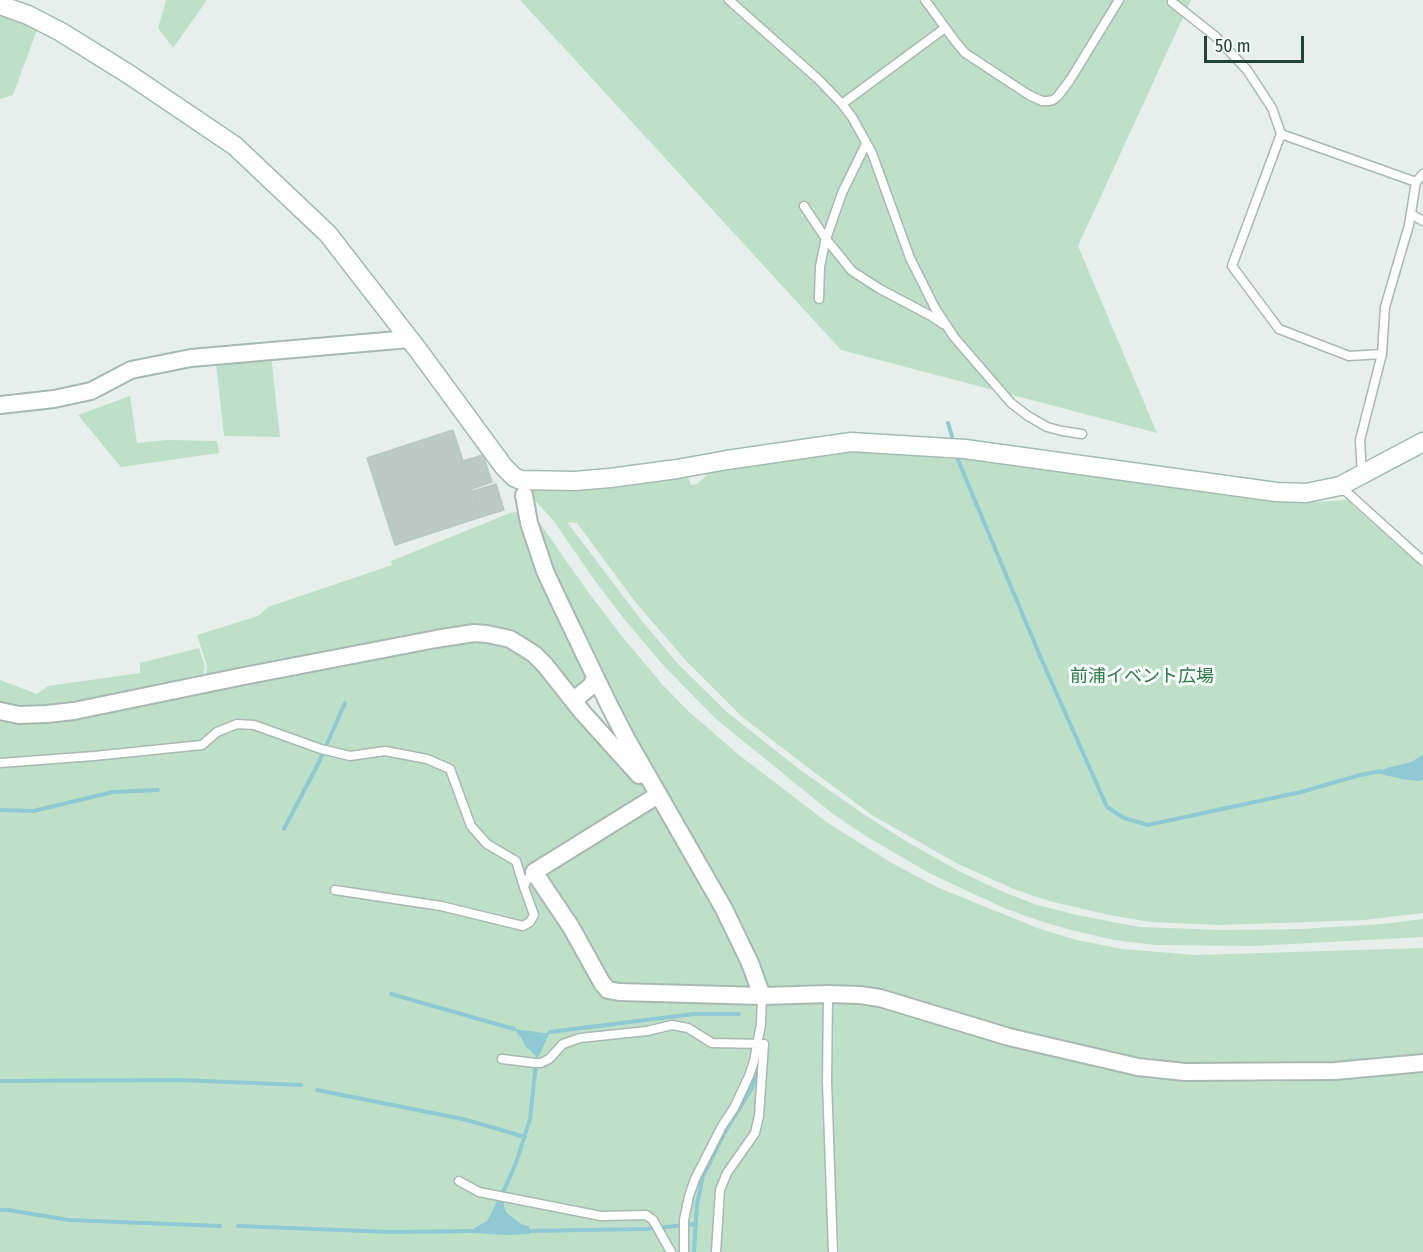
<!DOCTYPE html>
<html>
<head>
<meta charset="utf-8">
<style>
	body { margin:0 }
	#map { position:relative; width:1423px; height:1252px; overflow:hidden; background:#e6efeb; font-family:"Fira Sans Condensed",sans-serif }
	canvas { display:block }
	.scale { position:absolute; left:1204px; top:36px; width:100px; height:27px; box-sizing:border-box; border:3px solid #24423a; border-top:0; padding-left:8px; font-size:18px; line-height:21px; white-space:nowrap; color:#24423a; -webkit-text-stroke:4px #f7fbf9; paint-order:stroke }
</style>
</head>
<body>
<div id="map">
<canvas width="1423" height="1252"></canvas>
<div class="scale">50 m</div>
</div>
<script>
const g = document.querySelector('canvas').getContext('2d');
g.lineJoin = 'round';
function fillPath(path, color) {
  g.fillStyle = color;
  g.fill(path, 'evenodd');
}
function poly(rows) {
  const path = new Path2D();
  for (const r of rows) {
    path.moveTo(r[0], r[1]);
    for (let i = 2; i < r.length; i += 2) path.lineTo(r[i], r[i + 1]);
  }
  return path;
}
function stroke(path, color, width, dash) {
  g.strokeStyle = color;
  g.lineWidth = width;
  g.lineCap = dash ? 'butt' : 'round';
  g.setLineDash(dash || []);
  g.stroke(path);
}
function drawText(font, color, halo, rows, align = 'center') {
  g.font = font + ' "Fira Sans Condensed","Noto Sans JP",sans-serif';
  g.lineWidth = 6;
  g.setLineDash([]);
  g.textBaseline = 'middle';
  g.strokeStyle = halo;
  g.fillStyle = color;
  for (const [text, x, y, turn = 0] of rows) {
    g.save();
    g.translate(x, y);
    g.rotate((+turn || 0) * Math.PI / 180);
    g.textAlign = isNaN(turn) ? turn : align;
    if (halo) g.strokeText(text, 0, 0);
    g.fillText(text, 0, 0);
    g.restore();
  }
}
fillPath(poly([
	[166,0,207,0,173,48,158,28],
	[520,0,1191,0,1078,246,1157,433,841,350],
	[0,14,38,27,13,95,0,99],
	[271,356,280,437,224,436,216,363],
	[130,396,137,443,167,440,217,441,219,453,121,467,78,415],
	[864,451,950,459,951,457,983,459,1299,503,1347,500,1423,568,1423,913,1364,920,1310,922,1220,925,1150,922,1109,915,1049,901,1016,890,956,863,872,815,811,770,741,716,688,663,636,603,577,523,567,522,642,621,678,664,728,713,803,772,859,811,904,840,959,871,999,890,1034,904,1077,915,1139,927,1223,930,1301,929,1382,924,1423,919,1423,937,1254,946,1156,945,1114,940,1067,929,1040,921,1004,908,929,873,869,838,833,814,716,719,665,667,624,619,593,578,553,520,530,495,533,489,538,487,687,474,691,485,697,484,712,470,746,462],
	[529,508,589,593,620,634,662,684,687,710,739,755,828,823,890,862,937,887,1040,929,1077,940,1122,949,1196,955,1423,948,1423,1060,1212,1069,1118,1060,908,1000,769,991,581,641],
	[523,511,590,676,578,692,502,632,205,680,207,666,197,635,258,616,268,607,392,565,391,561,510,513],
	[474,637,525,651,651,790,529,870,600,984,823,999,825,1008,823,1084,832,1252,0,1252,0,715],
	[199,648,205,667,202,680,63,708,0,707,0,680,37,694,48,686,140,673,140,663],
	[658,800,707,886,755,990,610,987,541,870],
	[835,1000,862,1001,919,1015,1006,1045,1152,1079,1181,1080,1280,1082,1423,1072,1423,1252,839,1252,831,1115,831,1010,832,1003]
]), '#bfe0c8');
fillPath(poly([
	[1423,755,1423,780,1417,781,1402,779,1376,773,1387,768,1411,762],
	[514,1029,544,1033,550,1032,537,1060,536,1056,526,1047,522,1039],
	[498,1198,504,1199,504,1206,506,1212,517,1221,523,1225,529,1226,530,1234,505,1235,473,1233,473,1229,487,1221,491,1214]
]), '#8ec9d4');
stroke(poly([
	[948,423,952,436],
	[958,460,1040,656,1107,807,1124,818,1148,825,1301,792,1360,775,1381,771],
	[0,810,33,811,113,792,158,790],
	[284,829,318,764,345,703],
	[391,994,514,1029],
	[550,1032,694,1014,739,1014],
	[0,1081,180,1080,301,1085],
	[317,1090,463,1119,525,1137],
	[502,1195,516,1163,530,1119,536,1064],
	[0,1210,8,1210,69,1220,220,1226],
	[238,1226,391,1232,477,1231],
	[526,1231,646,1229,696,1224],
	[694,1252,697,1204,703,1176,725,1132,752,1088,757,1072]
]), '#8ec9d4', 4);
const building = poly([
	[453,430,481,517,395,545,367,458,453,430],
	[483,455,492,482,472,489,463,461,483,455],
	[496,484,504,510,481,517,473,491,496,484]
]);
fillPath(building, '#bbcac4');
stroke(building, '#b8c9c2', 1.5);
const lane = poly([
	[729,0,818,79,842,104,852,117,872,153,910,258,935,308,954,337,1011,403,1028,416,1047,427,1062,431,1082,434],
	[925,0,955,41,965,53,1029,95,1042,101,1048,101,1053,100,1058,96,1070,80,1119,0],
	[1172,2,1215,36,1247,70,1272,108,1281,134,1416,182],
	[842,104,945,28],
	[1281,134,1232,266,1279,329,1349,356,1382,354],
	[804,206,826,239,852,271,880,289,931,316,943,324],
	[1411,214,1423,221],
	[819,299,820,267,825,242,842,193,866,144],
	[1362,475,1360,440,1382,354,1385,307,1409,225,1416,182,1423,174],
	[1340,486,1423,561],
	[0,763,94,756,202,745,217,732,237,724,254,725,321,749,350,756,385,751,427,759,450,769,471,826,487,844,516,861,524,887],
	[335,890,441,906,523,926,530,922,534,915,524,887,526,881,534,872],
	[828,994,827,1082,833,1252],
	[502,1059,535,1063,541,1063,549,1059,563,1044,580,1038,647,1031,672,1025,688,1028,712,1043,764,1044,759,1116,755,1133,727,1173,720,1190,716,1252],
	[459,1181,479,1192,601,1216,646,1215,653,1220,671,1252],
	[684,1252,684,1220,689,1196,695,1179,722,1126,734,1108,749,1076,754,1061,761,1024,762,996]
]);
const street = poly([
	[0,405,54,399,91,391,131,370,191,358,409,339],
	[524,495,529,523,545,571,558,599,608,703,626,738,724,909,750,963,762,996,828,994,860,995,880,998,1009,1037,1138,1067,1185,1072,1335,1071,1423,1063],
	[570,697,579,696,591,686,595,678],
	[0,711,19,715,47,714,74,711,244,676,436,639,474,633,487,634,510,639,534,654,545,665,583,713,639,775],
	[658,795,534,872,571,927,602,983,608,990,619,992,762,996]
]);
const secondary = poly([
	[0,5,28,15,61,32,130,75,235,146,328,234,418,350,504,467,514,477,521,480,575,481,610,478,677,469,727,460,851,442,965,449,1276,492,1306,493,1340,486,1423,442]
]);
stroke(lane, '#a8b8b2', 11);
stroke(street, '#a8b8b2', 20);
stroke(secondary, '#a4bbb3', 21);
stroke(lane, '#fff', 8);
stroke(street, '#fff', 16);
stroke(secondary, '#fff', 18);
drawText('18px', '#2d7a4b', '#f7fbf9', [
	["前浦イベント広場",1142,677]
]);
</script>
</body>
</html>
